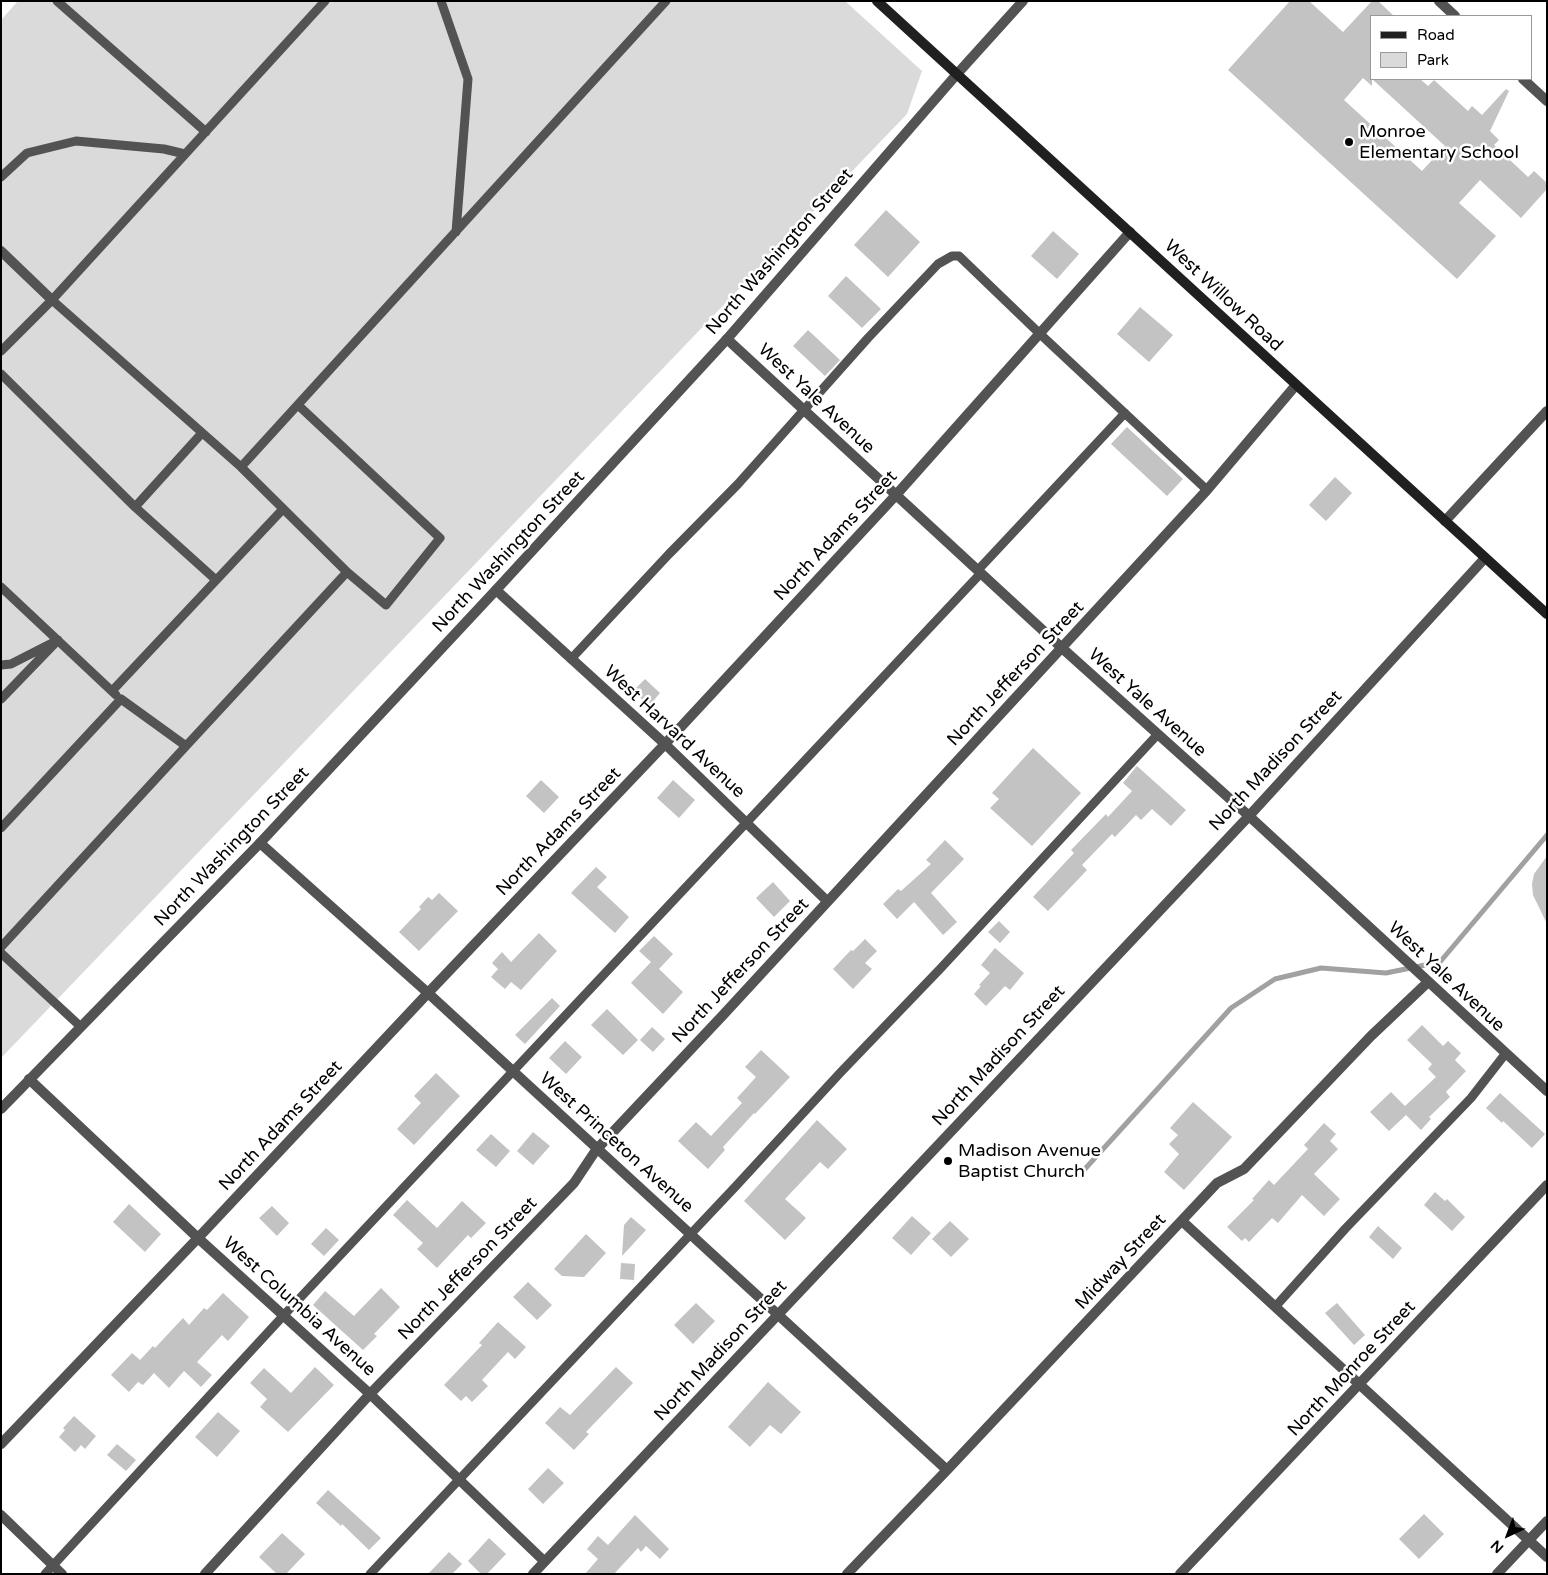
<!DOCTYPE html>
<html>
<head>
<meta charset="utf-8">
<style>
	body { margin:0 }
	#map { position:relative; width:1548px; height:1575px; overflow:hidden; background:#fff; font-family:"Varela Round",sans-serif }
	canvas { display:block }
	.frame { position:absolute; inset:0; border:2px solid #000; pointer-events:none }
	.legend { position:absolute; left:1370px; top:15px; width:162px; height:65px; box-sizing:border-box; background:#fff; border:1px solid #999; margin:0; padding:6px 9px; list-style:none; font-size:15px; color:#000 }
	.legend li { display:flex; align-items:center; gap:10px; height:25px }
	.legend b { width:25px; border:1px solid #999 }
	.north { position:absolute; left:1483px; top:1510px; width:50px; height:50px; -webkit-text-stroke:4px #fff; paint-order:stroke; rotate:223deg; font-size:14px; font-weight:700; line-height:20px; text-align:center; color:#000 }
	.north::after { content:''; display:block; margin:auto; width:18px; height:22px; background:#000; clip-path:polygon(50% 0,100% 100%,50% 72%,0 100%) }
</style>
</head>
<body>
<div id="map">
<canvas width="1548" height="1575"></canvas>
<div class="frame"></div>
<ul class="legend">
<li><b style="height:6px;background:#202020"></b>Road</li>
<li><b style="height:14px;background:#dadada"></b>Park</li>
</ul>
<div class="north">N</div>
</div>
<script>
const g = document.querySelector('canvas').getContext('2d');
g.lineJoin = 'round';
function fillPath(path, color) {
  g.fillStyle = color;
  g.fill(path, 'evenodd');
}
function poly(rows) {
  const path = new Path2D();
  for (const r of rows) {
    path.moveTo(r[0], r[1]);
    for (let i = 2; i < r.length; i += 2) path.lineTo(r[i], r[i + 1]);
  }
  return path;
}
function stroke(path, color, width, dash) {
  g.strokeStyle = color;
  g.lineWidth = width;
  g.lineCap = dash ? 'butt' : 'round';
  g.setLineDash(dash || []);
  g.stroke(path);
}
function drawText(font, color, halo, rows, align = 'center') {
  g.font = font + ' "Varela Round",sans-serif';
  g.lineWidth = 5;
  g.setLineDash([]);
  g.textBaseline = 'middle';
  g.strokeStyle = halo;
  g.fillStyle = color;
  for (const [text, x, y, turn = 0] of rows) {
    g.save();
    g.translate(x, y);
    g.rotate((+turn || 0) * Math.PI / 180);
    g.textAlign = isNaN(turn) ? turn : align;
    if (halo) g.strokeText(text, 0, 0);
    g.fillText(text, 0, 0);
    g.restore();
  }
}
fillPath(poly([
	[18,1,845,1,922,71,907,114,1,1058,1,20]
]), '#dadada');
stroke(poly([
	[1084,1170,1231,1008,1275,979,1321,968,1386,973,1440,962,1547,835]
]), '#a1a1a1', 5);
fillPath(poly([
	[1290,1,1309,1,1343,32,1372,1,1378,1,1394,16,1372,16,1372,79,1420,79,1428,86,1434,80,1468,111,1472,106,1482,115,1506,89,1509,91,1490,131,1499,140,1494,145,1528,177,1534,171,1547,183,1547,189,1521,218,1480,180,1459,203,1496,236,1457,279,1228,70],
	[1363,78,1372,86,1372,79,1445,146,1422,171,1344,100],
	[886,210,920,242,888,277,854,245],
	[1053,231,1079,254,1057,279,1031,256],
	[846,276,881,309,862,328,828,296],
	[1140,307,1173,335,1149,362,1117,334],
	[808,330,840,360,825,376,793,346],
	[1127,427,1183,479,1167,496,1111,444],
	[1335,477,1352,493,1326,521,1309,505],
	[645,679,660,693,649,706,633,691],
	[1033,748,1081,793,1032,846,990,808,999,799,992,793],
	[1137,766,1186,810,1171,826,1152,809,1141,820,1136,815,1115,837,1112,834,1082,865,1087,870,1048,911,1033,897,1074,853,1071,850,1106,814,1108,817,1132,791,1123,783],
	[541,780,559,797,544,813,526,796],
	[673,780,695,800,679,818,657,798],
	[945,840,964,859,931,893,957,922,943,935,914,902,897,919,883,904,898,889,901,891,931,864,926,860],
	[1547,856,1547,924,1533,895,1532,884,1534,874],
	[596,867,607,877,597,887,629,917,615,933,571,893],
	[773,882,790,901,774,917,756,898],
	[439,893,458,911,419,951,399,932,421,909,419,907,428,897,432,900],
	[999,921,1010,932,1000,943,988,932],
	[539,933,557,951,521,990,511,982,505,989,491,977,498,969,492,963,502,952,511,962],
	[654,936,673,954,659,969,683,992,663,1014,631,983,651,962,639,951],
	[865,939,877,951,865,963,872,969,853,989,833,969,851,950,853,951],
	[995,948,1024,973,1010,990,1005,986,986,1006,974,994,981,986,979,985,990,973,981,965],
	[552,998,560,1006,525,1044,515,1035],
	[607,1009,638,1040,623,1055,591,1025],
	[1422,1025,1443,1046,1448,1041,1461,1053,1455,1060,1466,1071,1446,1092,1450,1097,1429,1117,1431,1119,1421,1130,1406,1115,1389,1131,1370,1112,1391,1092,1405,1106,1436,1077,1428,1069,1432,1064,1407,1040],
	[652,1027,665,1039,653,1052,640,1040],
	[565,1041,582,1057,566,1074,549,1058],
	[761,1050,790,1077,755,1114,754,1113,723,1147,725,1150,708,1169,678,1141,696,1122,711,1136,742,1103,737,1098,756,1077,745,1067],
	[436,1073,460,1096,414,1145,397,1129,421,1103,414,1096],
	[1500,1093,1545,1134,1532,1148,1503,1121,1502,1123,1486,1108],
	[1193,1102,1232,1137,1184,1190,1164,1172,1179,1154,1169,1144,1178,1135,1170,1128],
	[817,1120,847,1149,828,1169,820,1162,785,1199,806,1218,785,1240,744,1201],
	[1324,1123,1336,1134,1330,1141,1338,1149,1314,1174,1340,1199,1324,1216,1302,1195,1278,1223,1272,1218,1249,1242,1245,1238,1242,1241,1227,1227,1254,1200,1252,1199,1269,1180,1274,1185,1308,1149,1304,1145],
	[533,1132,550,1146,533,1165,517,1151],
	[491,1134,510,1151,496,1167,476,1150],
	[1435,1192,1445,1201,1447,1199,1465,1217,1452,1231,1424,1205],
	[407,1200,437,1228,462,1201,486,1223,471,1238,468,1235,437,1268,417,1249,423,1243,393,1215],
	[129,1204,161,1234,145,1252,113,1222],
	[272,1206,289,1223,277,1236,259,1218],
	[912,1216,931,1233,911,1255,892,1238],
	[631,1217,646,1230,622,1256,624,1225],
	[950,1221,969,1239,951,1257,932,1239],
	[1378,1226,1402,1248,1393,1259,1369,1237],
	[326,1228,339,1240,324,1256,311,1244],
	[586,1234,606,1253,584,1277,562,1276,554,1269],
	[621,1263,635,1264,634,1280,620,1279],
	[528,1282,552,1305,537,1320,513,1297],
	[381,1288,400,1307,374,1334,377,1336,363,1350,313,1305,325,1291,354,1316],
	[223,1293,249,1317,228,1341,222,1335,197,1362,212,1375,201,1387,184,1371,169,1388,154,1373,143,1385,138,1382,129,1392,111,1375,132,1353,140,1360,153,1346,155,1348,183,1318,189,1325,204,1308,207,1310],
	[696,1303,715,1321,693,1344,674,1325],
	[1337,1303,1365,1335,1354,1345,1325,1313],
	[498,1322,526,1347,515,1359,508,1352,482,1380,488,1386,472,1402,466,1396,461,1401,444,1385,482,1345,479,1343],
	[315,1367,334,1385,288,1432,260,1407,267,1399,250,1383,264,1368,291,1393],
	[616,1367,633,1383,586,1432,589,1434,574,1450,545,1423,560,1407,570,1415],
	[768,1382,801,1412,781,1434,770,1425,750,1447,728,1427],
	[218,1412,240,1431,217,1457,195,1437],
	[74,1416,96,1436,85,1449,81,1445,75,1452,59,1437,65,1430,63,1428],
	[117,1444,136,1460,126,1471,107,1455],
	[548,1468,564,1483,543,1504,528,1489],
	[328,1490,381,1538,369,1550,342,1524,341,1526,316,1503],
	[1424,1514,1444,1534,1419,1559,1399,1539],
	[635,1515,669,1549,660,1559,646,1546,641,1552,638,1548,614,1574,585,1574,598,1559,587,1549,598,1536,608,1545],
	[282,1533,305,1554,286,1574,277,1574,259,1557],
	[489,1538,506,1554,487,1574,481,1574,468,1561],
	[449,1552,462,1564,452,1574,428,1574]
]), '#c3c3c3');
stroke(poly([
	[57,1,206,132],
	[325,1,52,300,241,467,666,1],
	[441,1,468,79,456,232],
	[1,177,27,153,76,141,164,149,185,154],
	[1,351,52,300],
	[1,374,135,507],
	[202,433,135,507,216,580],
	[241,467,347,572],
	[978,570,1125,413],
	[1,587,116,695],
	[571,659,669,554,738,484,868,338,938,264,952,256,959,256,1039,333,1207,490],
	[1,665,11,664,58,640,1,699],
	[112,691,283,509],
	[186,746,347,572,386,605,440,538,298,405],
	[1,828,121,699,186,746,1,947],
	[1,953,81,1027],
	[1275,1307,1345,1229,1471,1098,1506,1053],
	[45,1574,284,1315,981,573],
	[370,1574,736,1186,840,1073,940,969,1158,734]
]), '#535353', 9);
stroke(poly([
	[1439,1,1455,16],
	[1523,79,1547,101],
	[1,251,52,300],
	[727,339,1062,648,1249,816,1547,1091],
	[1445,521,1547,411],
	[496,590,665,744,827,901],
	[260,843,428,993,947,1470],
	[29,1079,198,1238,370,1394,544,1561],
	[1182,1221,1547,1557],
	[1,1444,198,1238,428,993,665,744,896,495,1130,232],
	[1,1515,62,1574],
	[205,1574,370,1394,574,1183,596,1150,724,1014,1207,490,1296,385],
	[533,1574,1249,816,1485,558],
	[847,1574,947,1470,1217,1183,1244,1169,1371,1036,1428,982],
	[1180,1574,1547,1185],
	[1497,1574,1547,1521]
]), '#535353', 10);
stroke(poly([
	[1,1109,260,843,496,590,727,339,957,74,1023,1]
]), '#535353', 10);
stroke(poly([
	[877,1,1547,614]
]), '#202020', 10);
for (const [x, y, r, color] of [
	[1349,142,5,"#000"],
	[948,1161,5,"#000"]
]) {
  const dot = new Path2D();
  dot.arc(x, y, r, 0, 2 * Math.PI);
  g.fillStyle = color;
  g.fill(dot);
  stroke(dot, '#fff', 2);
}
drawText('18px', '#000', '#fff', [
	["Monroe",1359,132],
	["Elementary School",1359,153],
	["Madison Avenue",958,1151],
	["Baptist Church",958,1172]
], 'left');
drawText('18px', '#000', '#fff', [
	["North Washington Street",780,252,-49],
	["West Willow Road",1223,296,43],
	["West Yale Avenue",816,399,43],
	["North Adams Street",836,536,-47],
	["North Washington Street",509,552,-47],
	["North Jefferson Street",1016,674,-47],
	["West Yale Avenue",1147,703,42],
	["West Harvard Avenue",674,732,43],
	["North Madison Street",1276,761,-47],
	["North Adams Street",559,832,-46],
	["North Washington Street",232,847,-46],
	["North Jefferson Street",741,971,-47],
	["West Yale Avenue",1446,977,43],
	["North Madison Street",999,1056,-47],
	["North Adams Street",281,1126,-47],
	["West Princeton Avenue",616,1143,42],
	["Midway Street",1121,1262,-47],
	["North Jefferson Street",468,1269,-46],
	["West Columbia Avenue",299,1307,42],
	["North Madison Street",721,1351,-47],
	["North Monroe Street",1352,1369,-47]
]);
</script>
</body>
</html>
